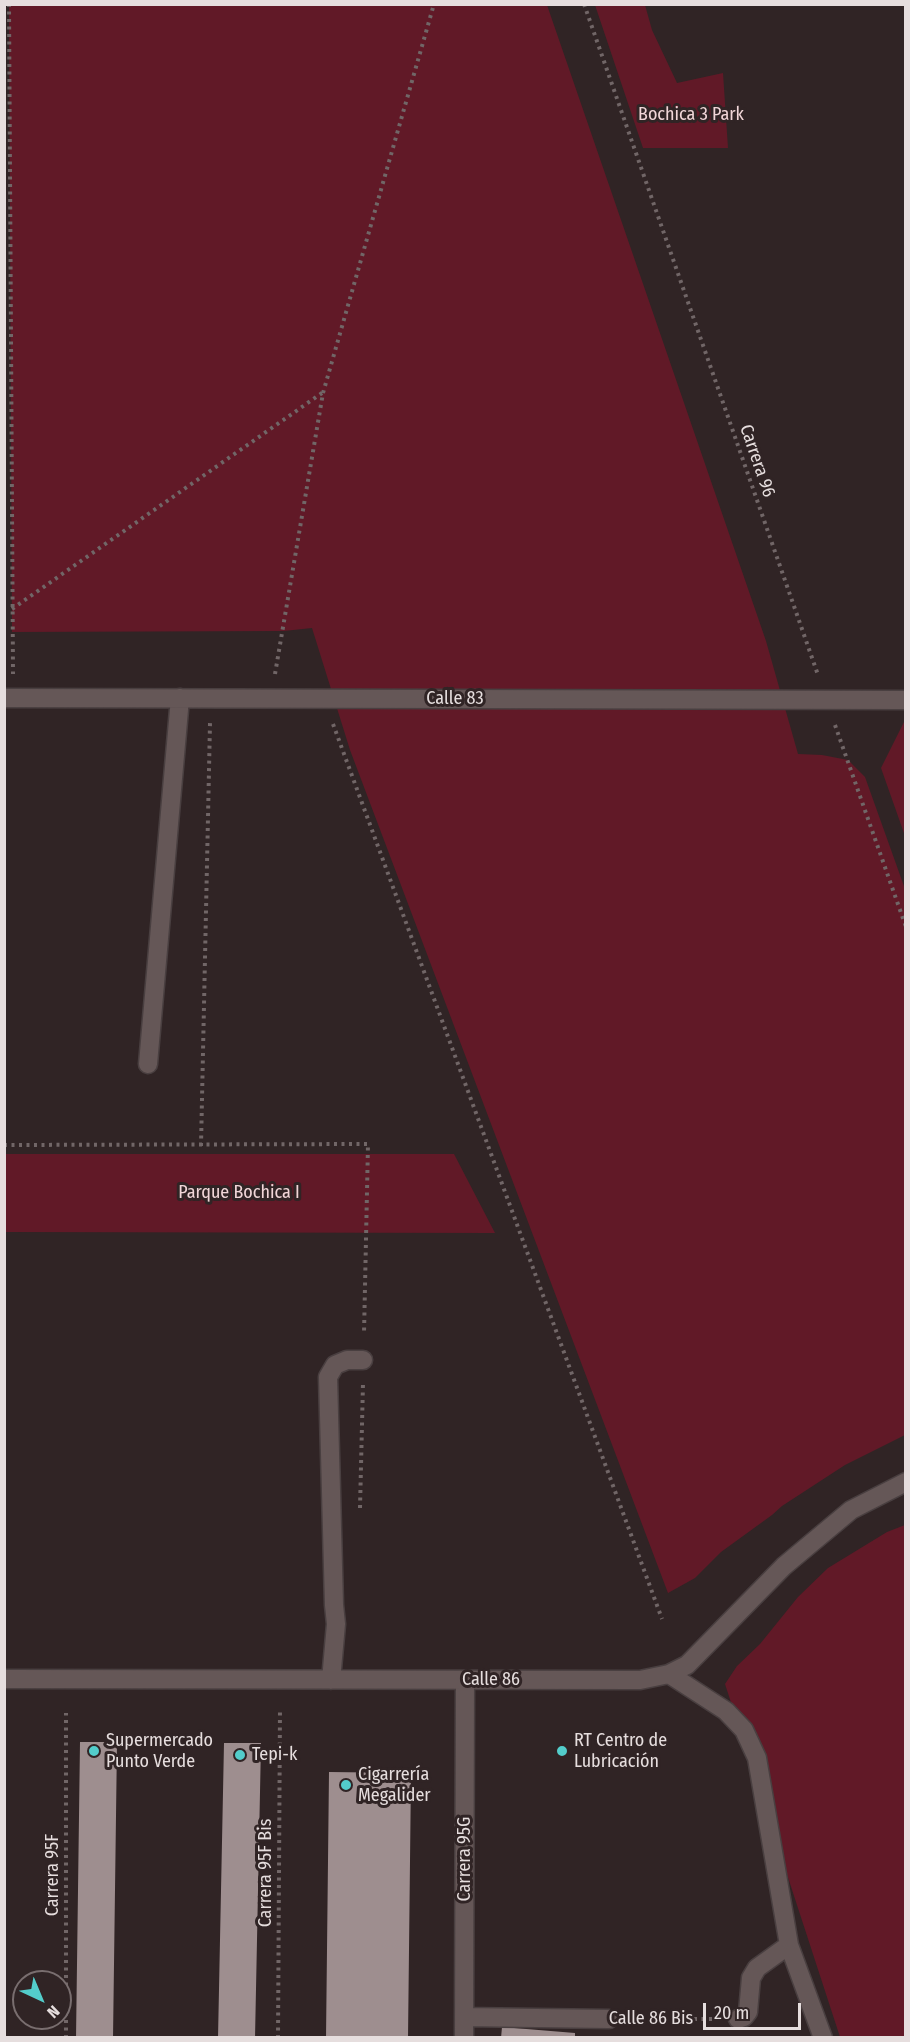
<!DOCTYPE html>
<html>
<head>
<meta charset="utf-8">
<style>
	body { margin:0 }
	#map { position:relative; width:910px; height:2042px; overflow:hidden; background:#302425; font-family:"Fira Sans Condensed",sans-serif }
	canvas { display:block }
	.frame { position:absolute; inset:0; border:6px solid #e6dede; pointer-events:none }
	.north { position:absolute; left:12px; top:1970px; width:60px; height:60px; box-sizing:border-box; background:#302425; border:2px solid #796e6f; border-radius:50%; rotate:136deg; font-size:16px; font-weight:700; line-height:24px; text-align:center; color:#e6dede }
	.north::after { content:''; display:block; margin:auto; width:21px; height:27px; background:#53cdcb; clip-path:polygon(50% 0,100% 100%,50% 72%,0 100%) }
	.scale { position:absolute; left:703px; top:2003px; width:98px; height:27px; box-sizing:border-box; border:3px solid #e6dede; border-top:0; padding-left:8px; font-size:18px; line-height:21px; white-space:nowrap; color:#e6dede; -webkit-text-stroke:4px #302425; paint-order:stroke }
</style>
</head>
<body>
<div id="map">
<canvas width="910" height="2042"></canvas>
<div class="frame"></div>
<div class="north">N</div>
<div class="scale">20 m</div>
</div>
<script>
const g = document.querySelector('canvas').getContext('2d');
g.lineJoin = 'round';
function fillPath(path, color) {
  g.fillStyle = color;
  g.fill(path, 'evenodd');
}
function poly(rows) {
  const path = new Path2D();
  for (const r of rows) {
    path.moveTo(r[0], r[1]);
    for (let i = 2; i < r.length; i += 2) path.lineTo(r[i], r[i + 1]);
  }
  return path;
}
function stroke(path, color, width, dash) {
  g.strokeStyle = color;
  g.lineWidth = width;
  g.lineCap = dash ? 'butt' : 'round';
  g.setLineDash(dash || []);
  g.stroke(path);
}
function drawText(font, color, halo, rows, align = 'center') {
  g.font = font + ' "Fira Sans Condensed",sans-serif';
  g.lineWidth = 6;
  g.setLineDash([]);
  g.textBaseline = 'middle';
  g.strokeStyle = halo;
  g.fillStyle = color;
  for (const [text, x, y, turn = 0] of rows) {
    g.save();
    g.translate(x, y);
    g.rotate((+turn || 0) * Math.PI / 180);
    g.textAlign = isNaN(turn) ? turn : align;
    if (halo) g.strokeText(text, 0, 0);
    g.fillText(text, 0, 0);
    g.restore();
  }
}
fillPath(poly([
	[9,5,547,5,766,641,798,754,822,755,848,760,865,777,905,889,905,1435,845,1465,782,1506,772,1515,721,1552,695,1578,668,1593,350,750,312,628,284,631,12,632],
	[595,5,645,5,652,30,677,83,723,73,728,148,643,148],
	[905,720,906,720,905,836,881,768],
	[5,1154,454,1154,495,1233,5,1232],
	[905,1525,905,2037,840,2037,725,1684,737,1666,760,1644,798,1597,828,1568,887,1532]
]), '#611927');
fillPath(poly([
	[80,1742,117,1742,113,2038,76,2038],
	[224,1743,261,1743,255,2038,218,2038],
	[329,1772,411,1773,408,2038,326,2038],
	[502,2027,575,2033,575,2038,501,2038]
]), '#9e8e8f');
const minor = poly([
	[4,698,906,700],
	[148,1064,180,698],
	[669,1674,726,1711,744,1730,757,1758,789,1945,823,2038],
	[4,1679,640,1680,669,1674,687,1665,784,1566,851,1510,906,1482],
	[331,1680,336,1624,334,1605,328,1377,335,1365,347,1360,363,1360],
	[464,2017,609,2019],
	[738,2019,744,2017,748,2012,751,1978,757,1968,789,1945],
	[464,2038,465,1680]
]);
stroke(minor, '#493f40', 21);
stroke(poly([
	[9,4,13,674],
	[584,4,818,675],
	[12,609,322,393],
	[275,674,323,393,434,4],
	[333,724,662,1619],
	[835,725,906,927],
	[4,1145,368,1144,364,1334],
	[201,1146,210,723],
	[360,1508,363,1383],
	[634,2019,713,2019],
	[66,2038,66,1713],
	[278,2038,280,1709]
]), '#716667', 4, [3, 4.5]);
stroke(minor, '#655757', 18);
for (const [x, y, r, color] of [
	[94,1751,6,"#53cdcb"],
	[562,1751,6,"#53cdcb"],
	[240,1755,6,"#53cdcb"],
	[346,1785,6,"#53cdcb"]
]) {
  const dot = new Path2D();
  dot.arc(x, y, r, 0, 2 * Math.PI);
  g.fillStyle = color;
  g.fill(dot);
  stroke(dot, '#302425', 2);
}
drawText('18px', '#f1d6d8', '#302425', [
	["Bochica 3 Park",691,115],
	["Parque Bochica I",239,1193]
]);
drawText('18px', '#e6dede', '#302425', [
	["Carrera 96",757,461,71],
	["Calle 83",455,699],
	["Calle 86",491,1680],
	["Carrera 95G",465,1859,-90],
	["Carrera 95F Bis",266,1873,-90],
	["Carrera 95F",53,1875,-90],
	["Calle 86 Bis",651,2019]
]);
drawText('18px', '#e6dede', '#302425', [
	["Supermercado",106,1741],
	["Punto Verde",106,1762],
	["RT Centro de",574,1741],
	["Lubricación",574,1762],
	["Tepi-k",252,1755],
	["Cigarrería",358,1775],
	["Megalider",358,1796]
], 'left');
</script>
</body>
</html>
